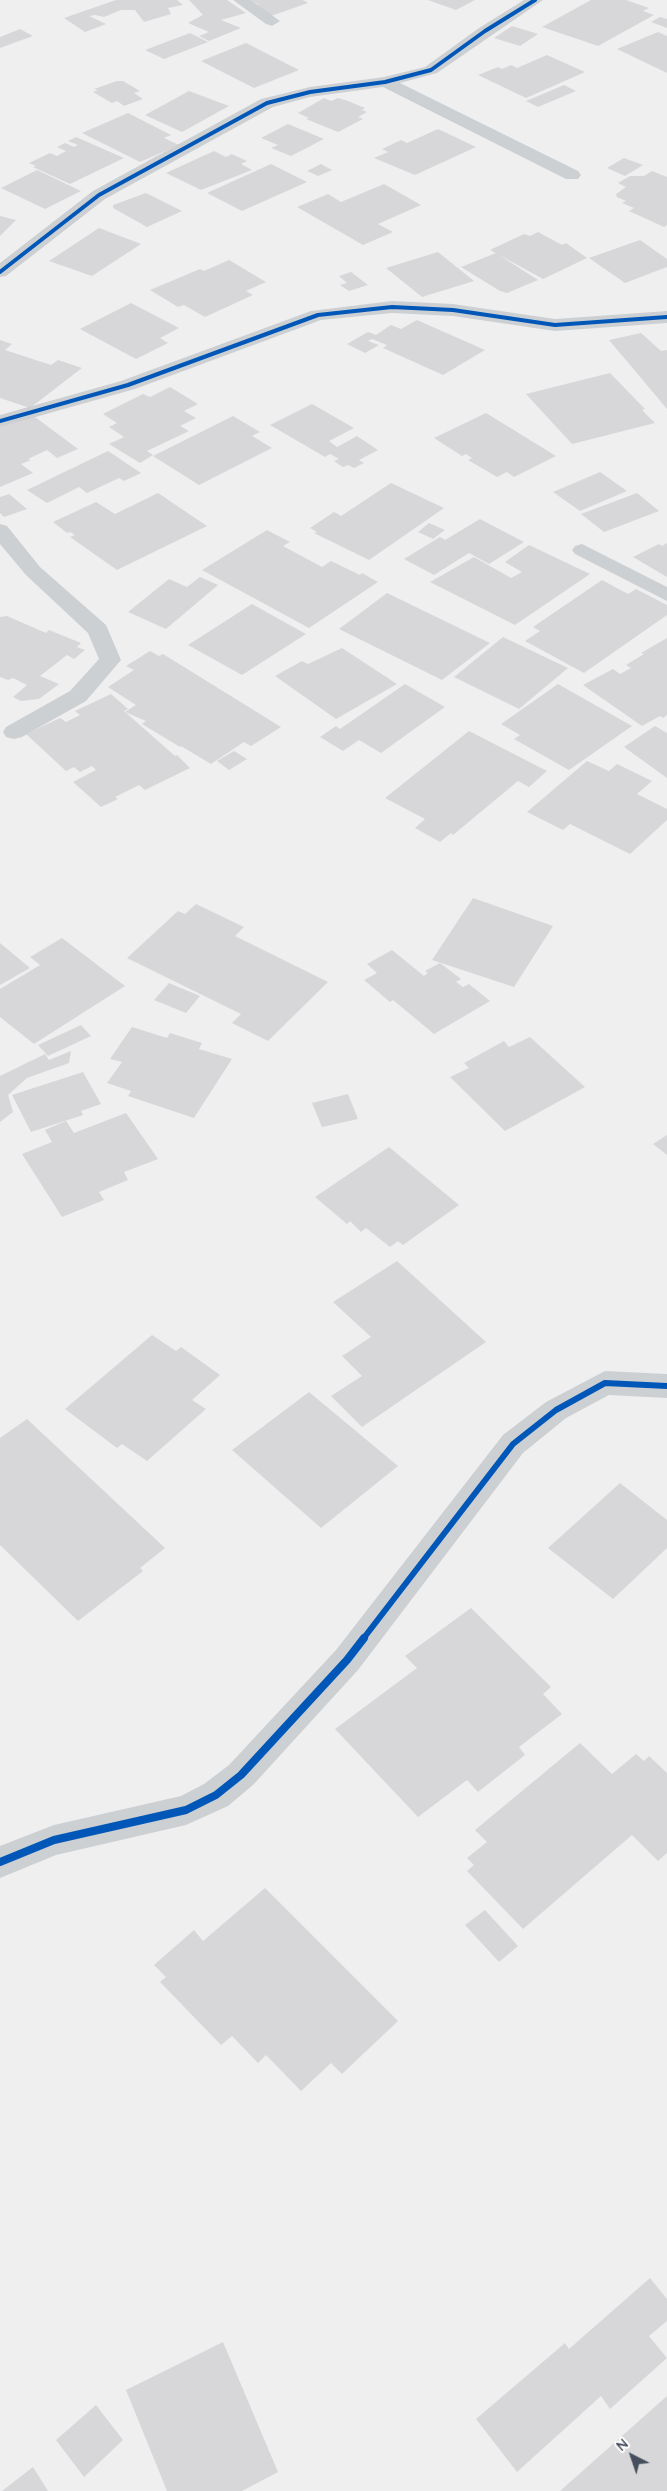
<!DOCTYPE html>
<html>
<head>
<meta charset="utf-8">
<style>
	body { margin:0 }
	#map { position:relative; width:667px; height:2491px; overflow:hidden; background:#f0efef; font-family:Quicksand,sans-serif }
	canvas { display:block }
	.north { position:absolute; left:607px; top:2431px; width:50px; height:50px; -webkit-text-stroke:4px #fff; paint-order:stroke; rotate:319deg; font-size:14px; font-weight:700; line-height:20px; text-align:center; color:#454f5d }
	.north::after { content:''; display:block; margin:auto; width:18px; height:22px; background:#454f5d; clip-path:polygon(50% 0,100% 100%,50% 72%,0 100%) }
</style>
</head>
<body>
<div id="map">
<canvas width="667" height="2491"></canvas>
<div class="north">N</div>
</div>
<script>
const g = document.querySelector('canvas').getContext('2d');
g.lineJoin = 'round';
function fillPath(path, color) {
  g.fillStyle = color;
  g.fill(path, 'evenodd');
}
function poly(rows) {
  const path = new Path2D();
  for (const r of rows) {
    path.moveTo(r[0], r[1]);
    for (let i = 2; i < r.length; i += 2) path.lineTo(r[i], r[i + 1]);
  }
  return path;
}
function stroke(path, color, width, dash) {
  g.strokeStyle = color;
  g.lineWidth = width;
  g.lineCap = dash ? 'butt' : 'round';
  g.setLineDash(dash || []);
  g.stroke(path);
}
fillPath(poly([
	[116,0,177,0,183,5,168,8,171,14,144,22,135,10,121,10,104,17,95,15,89,16,106,24,85,32,64,18],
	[189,0,227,0,246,13,221,20,241,28,209,41,199,36,209,32,188,23,203,15],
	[251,0,303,0,308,3,271,16,255,6,259,5],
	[428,0,475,0,456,10],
	[591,0,626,0,649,8,643,11,654,15,598,46,542,27],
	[660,17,667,19,667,28,651,22],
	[512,26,538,34,520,46,494,38],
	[20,29,33,36,0,48,0,37],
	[658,32,667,36,667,73,617,49],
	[190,33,208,42,164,59,145,50],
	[246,43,299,70,254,88,201,61],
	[547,55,585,72,526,98,478,75,498,67,502,69,511,65,517,68],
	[117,81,123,81,140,91,134,93,143,99,124,106,117,101,112,103,93,92,98,90,94,89],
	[564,85,576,91,538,107,526,101],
	[189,91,229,106,182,132,145,115],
	[324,98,331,101,338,98,348,101,365,108,362,110,367,112,358,117,363,119,338,132,306,119,309,118,298,113],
	[128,113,171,135,164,138,179,145,140,162,82,133],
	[288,124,324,139,291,156,271,148,278,145,261,138],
	[438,129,476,147,415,175,374,158,388,152,382,149,401,140,407,143],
	[76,137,124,158,70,184,33,167,36,166,29,163,50,153,57,156,66,151,57,147,65,143,74,147,78,145,68,141],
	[214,151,226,157,232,154,247,161,241,164,252,170,201,190,166,173],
	[624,158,643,165,625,176,607,168],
	[271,164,307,182,242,211,207,193],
	[321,164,332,170,318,176,307,171],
	[37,170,81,191,45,209,1,188],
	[652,171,667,177,667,225,664,227,629,211,634,208,622,203,626,201,617,197,616,194,626,187,618,183,630,176,644,176],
	[384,184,421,205,378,224,393,232,363,245,297,207,328,194,341,202],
	[146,193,182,211,147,227,113,208,113,205],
	[0,216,16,220,0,236],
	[99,228,141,244,92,276,49,261],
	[538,232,562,245,566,243,587,258,543,279,490,250,524,234,530,236],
	[640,240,667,259,667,267,625,283,589,258],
	[438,252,474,281,422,297,386,268],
	[496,253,538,280,507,293,500,291,461,267],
	[229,260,266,282,246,291,253,295,205,317,184,305,178,307,150,290,200,269,204,271],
	[351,272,368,285,349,291,340,285,347,283,339,276],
	[131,303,179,328,160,338,168,343,136,359,80,329],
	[417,320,485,350,443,375,383,348,387,345,372,339,368,341,379,345,365,353,347,344,368,332,376,335,391,325,401,329],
	[641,333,661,351,667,350,667,409,609,340],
	[0,340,12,344,5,350,51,365,58,360,82,368,30,408,0,398],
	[610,373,645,409,642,410,655,423,572,444,526,394],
	[170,387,198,404,184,411,196,418,180,426,189,431,147,451,153,455,140,463,109,444,124,437,109,427,117,423,103,414,143,394,150,397],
	[312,404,354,428,329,441,337,447,357,436,378,450,359,460,364,463,354,468,348,465,343,467,334,461,339,459,330,454,325,457,270,425],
	[486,413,556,456,514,477,507,472,497,477,468,460,472,458,466,454,462,456,434,438],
	[31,414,78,449,57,458,47,450,28,459,31,460,21,464,33,473,0,487,0,427],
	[233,416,260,432,252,436,272,448,199,485,153,456],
	[108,451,141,473,124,481,119,478,87,493,79,487,47,503,27,490],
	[600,472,627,491,580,511,553,492],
	[391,483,444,508,369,560,314,533,317,532,310,528,334,512,341,516],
	[158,493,207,526,117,570,70,537,75,535,70,532,67,533,53,522,96,502,115,514],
	[637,493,659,511,604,532,581,514],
	[9,494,27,509,4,517,0,513,0,497],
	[480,519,524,542,489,564,469,553,434,575,404,559,440,537,445,540],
	[429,523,445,530,433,539,418,532],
	[267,530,290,542,283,546,322,567,331,561,360,575,362,573,378,582,309,628,202,570],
	[667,543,667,577,633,557,659,544,662,546],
	[529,545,590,574,515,625,430,582,474,557,511,578,522,572,505,562],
	[200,577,218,585,166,629,128,612,169,579,187,587],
	[602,580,628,594,636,589,667,605,667,615,584,673,525,641,540,631,533,627],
	[387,593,490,643,442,680,339,629],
	[252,604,306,634,242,675,188,645],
	[7,616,46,633,49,630,81,643,77,647,85,650,74,659,67,655,40,676,59,684,39,699,21,701,13,697,27,685,13,678,8,680,0,677,0,617],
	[503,637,568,668,519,709,454,677],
	[667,638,667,715,663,718,660,716,642,726,583,685,613,669,620,674,631,668,626,665,644,654,641,653],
	[342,648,397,684,336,719,275,676,302,661,308,664],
	[150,651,159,656,163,654,281,727,251,746,244,742,211,764,181,746,180,747,142,724,146,721,125,712,136,705,108,687,134,670,126,666],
	[405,684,445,707,381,753,359,740,343,751,320,737,336,726,340,729],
	[558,684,632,726,569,770,514,739,520,735,501,724],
	[111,694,128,709,124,711,175,756,177,755,190,768,145,790,139,785,115,797,118,799,101,807,73,782,96,770,92,766,80,772,74,767,66,771,26,734,60,718,66,722,80,715,75,711],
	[655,726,667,733,667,778,624,747],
	[469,731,547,771,529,787,518,781,453,835,451,833,440,842,415,828,425,819,385,798],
	[234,751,247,759,229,770,217,761],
	[587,761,609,771,617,764,652,781,637,794,667,809,667,820,630,854,570,824,563,830,527,812],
	[473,898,553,926,514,987,432,960],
	[196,904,244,927,235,936,328,982,268,1041,232,1023,241,1014,127,958,178,911,185,914],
	[62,938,125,986,34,1044,0,1017,0,989,40,965,30,957],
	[0,943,30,968,0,985],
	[392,950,424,976,428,973,425,971,440,963,461,979,456,982,463,987,469,984,490,1001,434,1034,393,1000,390,1002,364,980,377,973,367,964],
	[169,983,200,996,186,1013,154,1000],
	[81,1025,91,1036,48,1056,38,1045],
	[132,1027,167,1038,170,1033,202,1043,199,1049,232,1059,194,1118,128,1096,131,1091,107,1083,122,1062,110,1059],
	[530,1037,585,1087,505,1131,450,1077,469,1068,464,1063,504,1041,509,1047],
	[71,1051,69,1063,27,1078,8,1095,13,1112,0,1122,0,1076,45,1054,49,1060],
	[83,1072,101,1104,81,1111,83,1115,31,1132,12,1095],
	[348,1094,358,1119,322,1127,312,1103],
	[126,1113,158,1159,124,1172,128,1180,99,1192,104,1200,62,1217,22,1154,52,1142,45,1130,54,1126,66,1121,74,1133],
	[667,1135,667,1155,653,1144],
	[389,1147,459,1205,403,1245,398,1241,390,1247,366,1228,361,1232,350,1221,347,1224,315,1197],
	[397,1261,486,1342,362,1427,331,1396,362,1376,342,1356,371,1337,333,1302],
	[152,1335,176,1351,181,1347,220,1375,192,1400,206,1409,147,1461,122,1444,117,1448,65,1409],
	[309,1392,398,1466,321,1528,232,1450],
	[27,1419,165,1548,140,1568,143,1571,78,1621,0,1545,0,1438],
	[620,1483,667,1520,667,1548,613,1599,548,1548],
	[471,1608,551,1687,543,1694,562,1714,519,1747,525,1755,478,1792,467,1780,418,1817,335,1729,417,1668,405,1656],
	[580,1743,612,1774,636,1754,644,1761,649,1756,667,1773,667,1853,658,1861,632,1835,523,1929,467,1871,474,1865,467,1858,487,1842,475,1830],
	[265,1888,398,2021,342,2074,331,2063,301,2091,266,2055,258,2063,232,2036,221,2045,160,1982,166,1977,154,1965,194,1930,203,1941],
	[485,1910,518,1946,499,1962,465,1925],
	[650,2278,667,2299,667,2321,649,2336,667,2358,610,2409,601,2396,517,2472,476,2419,565,2343,569,2349],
	[223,2342,278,2472,242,2491,167,2491,126,2390],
	[667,2396,667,2491,560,2491],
	[96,2405,123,2440,84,2477,56,2440],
	[33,2467,48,2491,2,2491]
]), '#d7d7d9');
fillPath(poly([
	[233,0,251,0,280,21,272,26,266,24,233,0],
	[524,0,543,0,437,73,400,83,578,171,581,175,578,179,566,179,383,87,310,97,273,107,105,199,6,276,0,277,0,263,93,191,261,99,310,87,384,77,425,67,479,28,524,0],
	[392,301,453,304,555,319,667,311,667,323,555,331,453,316,392,313,321,320,135,389,0,427,0,415,121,381,311,311,392,301],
	[0,524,7,526,40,567,106,625,121,660,86,701,22,737,14,739,6,737,3,732,6,727,70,691,99,659,88,633,26,575,0,544,0,524],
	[582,544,667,587,667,601,575,554,572,550,575,546,582,544],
	[605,1371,667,1374,667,1398,609,1395,566,1418,523,1453,358,1670,253,1785,228,1806,186,1825,56,1855,0,1878,0,1846,54,1825,181,1796,204,1784,229,1765,336,1650,503,1435,546,1402,605,1371]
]), '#cdd0d3');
stroke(poly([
	[0,272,99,195,267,103,310,92,385,82,431,70,485,31,535,0],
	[0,421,128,385,318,315,392,307,453,310,555,325,667,317]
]), '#0057b8', 4);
stroke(poly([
	[363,1639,513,1444,556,1410,605,1383,667,1386]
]), '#0057b8', 6);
stroke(poly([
	[0,1862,54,1840,186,1810,216,1795,241,1775,347,1660,364,1638]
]), '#0057b8', 8);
</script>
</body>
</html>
